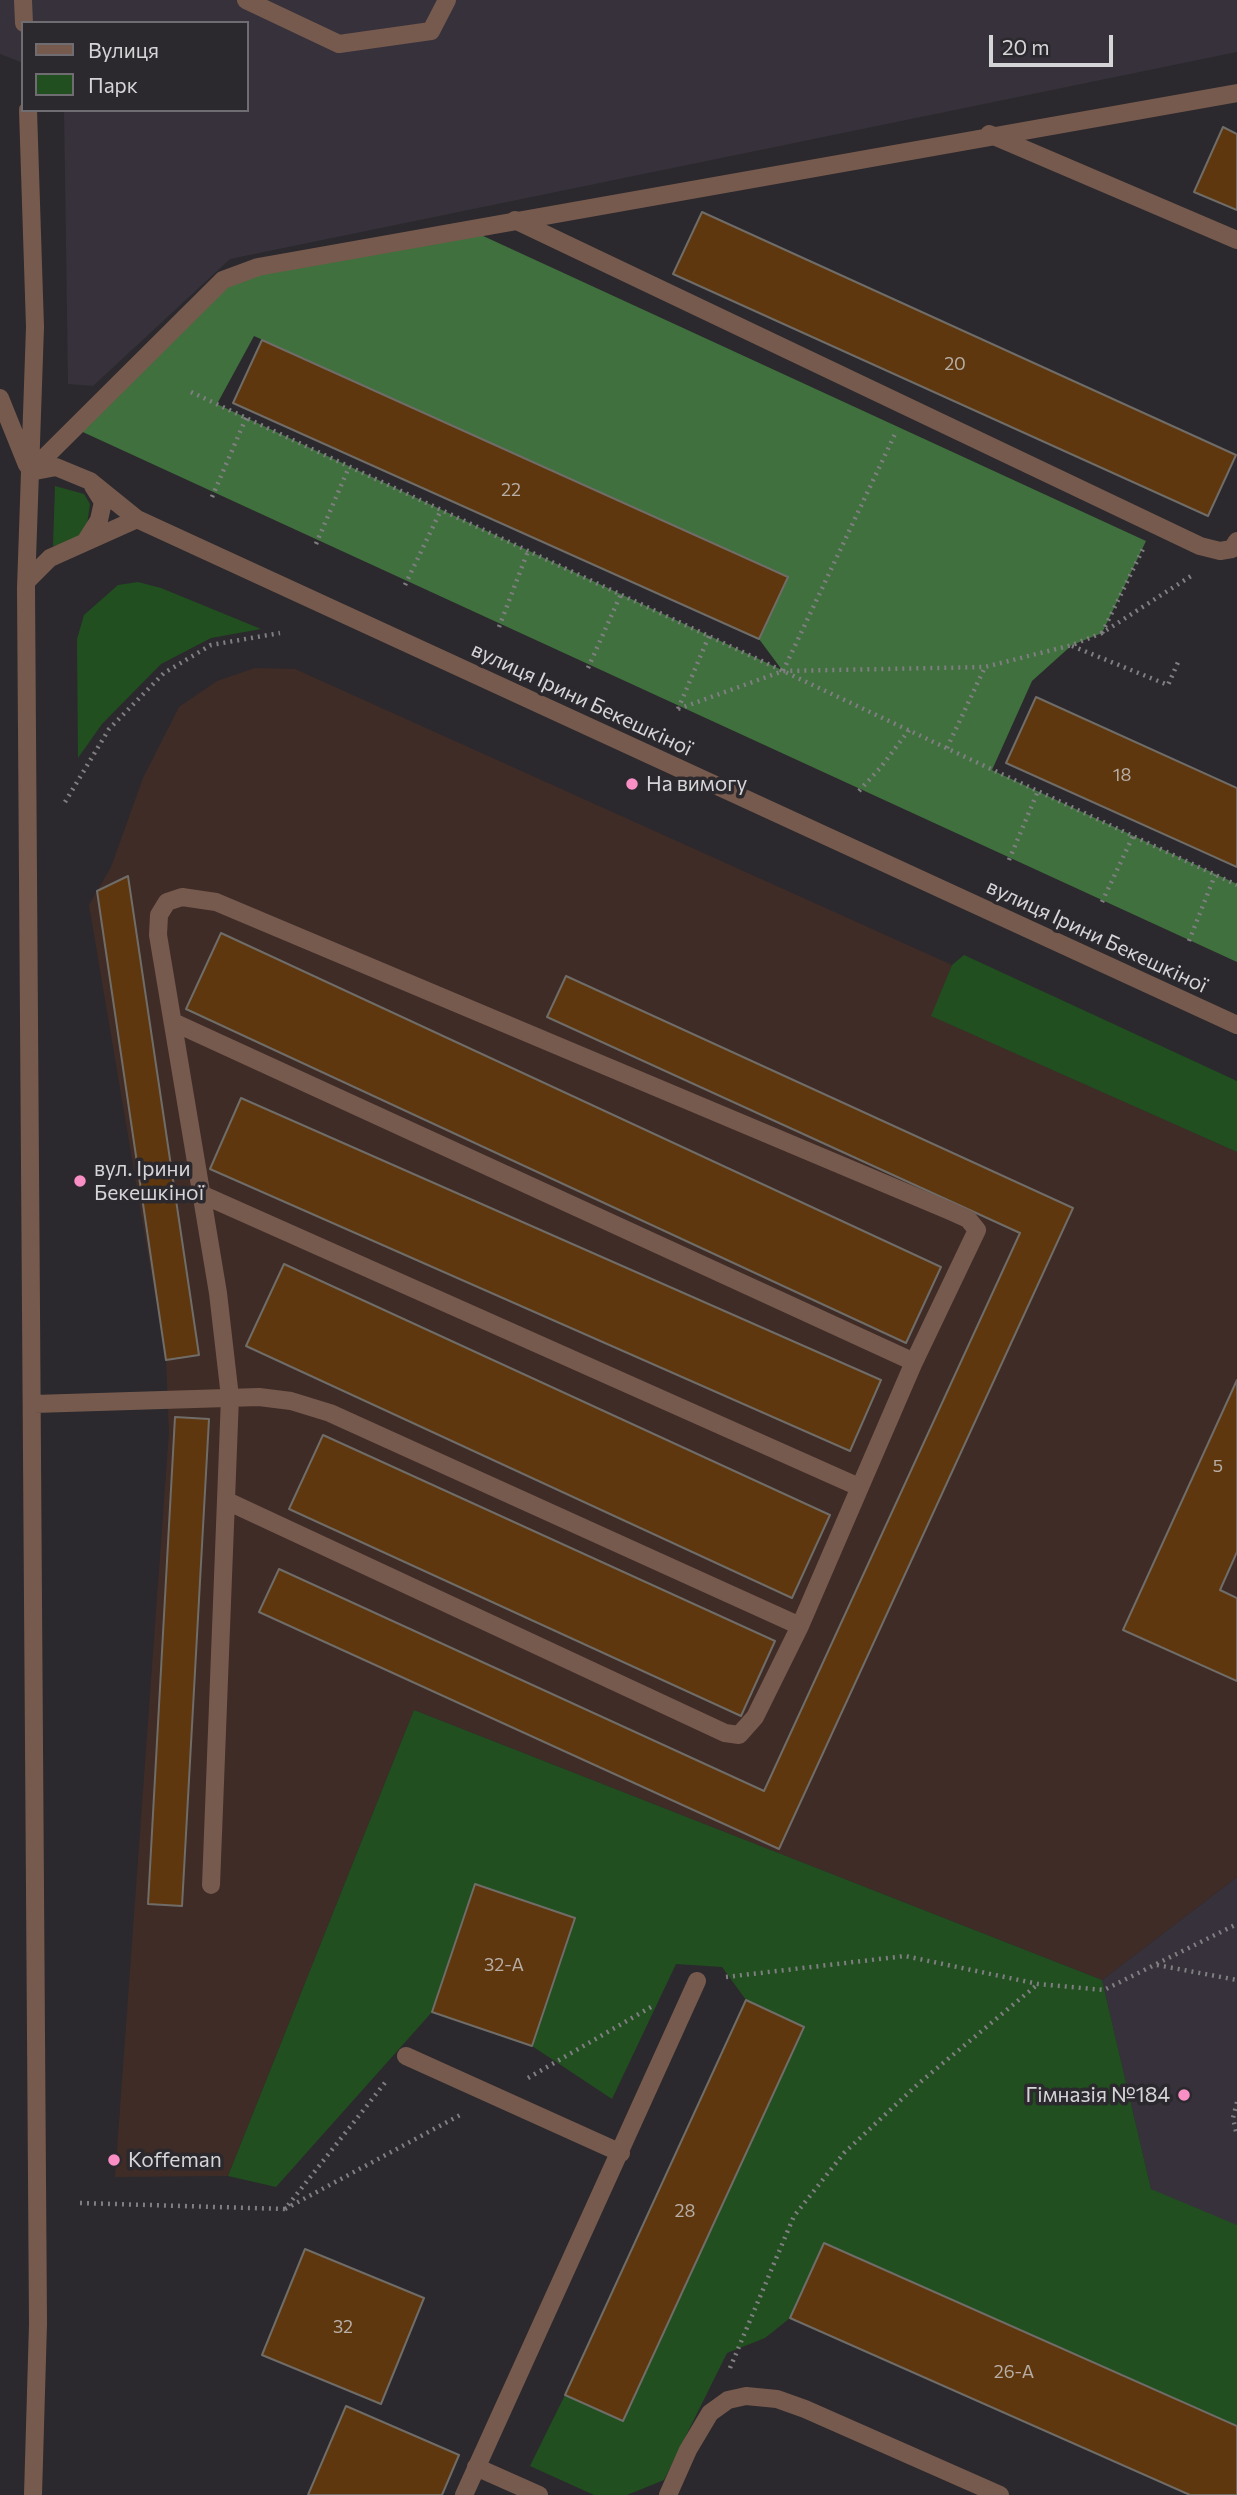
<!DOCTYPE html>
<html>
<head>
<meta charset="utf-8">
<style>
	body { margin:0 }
	#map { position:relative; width:1237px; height:2495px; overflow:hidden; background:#2b292d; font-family:Commissioner,sans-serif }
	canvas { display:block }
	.legend { position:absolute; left:21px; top:21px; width:228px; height:91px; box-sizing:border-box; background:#2b292d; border:2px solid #6f6d71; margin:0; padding:9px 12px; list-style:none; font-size:21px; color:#d5d4d7 }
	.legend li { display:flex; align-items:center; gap:14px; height:35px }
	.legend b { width:35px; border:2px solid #6f6d71 }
	.scale { position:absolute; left:989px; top:35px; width:124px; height:32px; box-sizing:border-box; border:4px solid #d5d4d7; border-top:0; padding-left:9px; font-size:21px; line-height:24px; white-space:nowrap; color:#d5d4d7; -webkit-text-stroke:5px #2b292d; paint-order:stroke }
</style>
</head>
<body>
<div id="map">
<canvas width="1237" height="2495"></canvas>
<ul class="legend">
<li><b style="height:9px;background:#775a4e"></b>Вулиця</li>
<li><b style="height:19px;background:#214f20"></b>Парк</li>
</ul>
<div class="scale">20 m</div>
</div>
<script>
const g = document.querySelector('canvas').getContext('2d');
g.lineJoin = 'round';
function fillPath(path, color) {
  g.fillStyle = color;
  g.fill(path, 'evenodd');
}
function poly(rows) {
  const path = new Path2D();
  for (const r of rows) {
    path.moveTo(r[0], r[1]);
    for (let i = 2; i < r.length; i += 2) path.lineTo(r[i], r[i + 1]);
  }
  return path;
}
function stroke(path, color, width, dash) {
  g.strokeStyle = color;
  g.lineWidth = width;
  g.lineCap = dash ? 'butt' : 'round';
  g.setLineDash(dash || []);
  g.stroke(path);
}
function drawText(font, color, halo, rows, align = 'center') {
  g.font = font + ' Commissioner,sans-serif';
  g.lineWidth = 7;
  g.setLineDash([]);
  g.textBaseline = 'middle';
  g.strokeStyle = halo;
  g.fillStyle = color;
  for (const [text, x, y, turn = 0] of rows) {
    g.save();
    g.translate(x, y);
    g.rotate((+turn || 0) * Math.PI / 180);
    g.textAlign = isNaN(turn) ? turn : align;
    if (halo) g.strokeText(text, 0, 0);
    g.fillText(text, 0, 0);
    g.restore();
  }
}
fillPath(poly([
	[0,0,1237,0,1237,52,230,259,93,386,68,384,64,110,247,110,247,23,23,23,23,63,0,54],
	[1237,1877,1237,2239,1151,2189,1102,1980]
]), '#36313b');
fillPath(poly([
	[255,668,295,669,952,965,932,1016,1237,1152,1237,1877,1102,1980,414,1710,228,2176,115,2177,169,1432,166,1360,89,905,111,867,143,778,179,707,217,681]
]), '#3f2c27');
fillPath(poly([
	[55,486,84,494,90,504,86,532,81,541,53,546],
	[138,582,161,588,261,629,211,638,161,664,102,724,78,758,77,639,84,615,118,585],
	[964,955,1237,1081,1237,1152,931,1016,952,965],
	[414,1710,1102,1980,1151,2189,1237,2225,1237,2426,824,2243,790,2318,765,2338,727,2353,664,2480,627,2495,594,2495,530,2466,565,2395,623,2421,804,2027,746,2000,722,1967,676,1964,612,2099,532,2046,575,1918,476,1884,432,2012,276,2187,228,2176]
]), '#214f20');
fillPath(poly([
	[468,229,1146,541,1102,633,1072,645,1032,681,992,770,1237,884,1237,962,74,428,223,280],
	[254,336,787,577,759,639,782,670,217,404]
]), '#3f703d');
const building = poly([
	[1223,127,1237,134,1237,210,1194,192,1223,127],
	[702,212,1236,455,1208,516,673,274,702,212],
	[262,340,788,577,759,639,233,403,262,340],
	[1036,697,1237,788,1237,867,1006,763,1036,697],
	[128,876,199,1355,166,1360,97,891,128,876],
	[221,933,941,1267,906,1343,186,1009,221,933],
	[566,976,1073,1208,779,1849,259,1612,279,1569,764,1791,1020,1233,547,1017,566,976],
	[241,1098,881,1380,850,1451,210,1169,241,1098],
	[284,1264,830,1515,792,1598,246,1346,284,1264],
	[1237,1380,1237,1552,1220,1590,1237,1598,1237,1681,1123,1630,1237,1380],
	[175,1417,209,1419,182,1906,148,1904,175,1417],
	[323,1435,775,1641,741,1716,289,1509,323,1435],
	[475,1884,575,1918,532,2046,432,2012,475,1884],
	[746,2000,804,2027,623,2421,565,2395,746,2000],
	[824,2243,1237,2426,1237,2495,1190,2495,790,2318,824,2243],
	[305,2249,424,2298,381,2404,262,2355,305,2249],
	[346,2406,459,2455,442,2495,308,2495,346,2406]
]);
fillPath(building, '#5e370e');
stroke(building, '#706c68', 2);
stroke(poly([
	[191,392,1237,885],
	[212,497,246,418],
	[316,544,349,467],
	[405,585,441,510],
	[499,627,528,551],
	[1102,633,1143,549],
	[1072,646,1168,685,1179,660],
	[588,668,621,594],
	[783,671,895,434],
	[678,709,783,671,985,667,1072,645,1102,633,1191,576],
	[678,709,709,636],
	[947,748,985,667],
	[859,791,881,767,909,730],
	[65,802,109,729,164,673,211,645,280,633],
	[1009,860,1038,791],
	[1102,902,1133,836],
	[1189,941,1215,875],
	[1157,1965,1237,1980],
	[726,1977,905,1956,1038,1984,1104,1990,1237,1924],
	[528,2078,651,2007],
	[1237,2102,1233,2118,1237,2136],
	[80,2203,285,2209,388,2079],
	[285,2209,462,2114],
	[730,2368,794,2216,844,2153,918,2084,1038,1984]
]), '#7f7e81', 4.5, [2, 5]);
stroke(poly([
	[23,0,24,23],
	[246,0,339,44,431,31,447,0],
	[28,110,35,327,26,588,38,2324,33,2495],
	[989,134,1237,240],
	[515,220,1200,546,1220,551,1232,549,1237,541],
	[0,398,27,465],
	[30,472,56,467,90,481,137,519,1237,1025],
	[30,472,223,280,258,267,1237,93],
	[85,542,99,520,103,502,93,486],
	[27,581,50,558,137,519],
	[173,1022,914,1362],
	[201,1194,859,1487],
	[34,1404,259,1397,291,1401,330,1413,800,1626],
	[211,1885,230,1397,218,1293,158,935,159,915,167,902,182,897,216,902,950,1211,968,1219,977,1230,914,1362,800,1626,755,1717,739,1735,725,1733,227,1501],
	[406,2056,621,2153],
	[476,2467,539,2495],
	[464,2495,697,1981],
	[668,2495,688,2450,710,2413,728,2400,746,2396,777,2399,805,2409,1000,2495]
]), '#775a4e', 18);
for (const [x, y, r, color] of [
	[632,784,7,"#fa8fc6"],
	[80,1181,7,"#fa8fc6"],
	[1184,2095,7,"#fa8fc6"],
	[114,2160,7,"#fa8fc6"]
]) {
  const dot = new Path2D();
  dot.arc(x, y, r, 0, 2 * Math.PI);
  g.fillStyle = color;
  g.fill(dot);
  stroke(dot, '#2b292d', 2.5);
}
drawText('18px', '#b7ada5', null, [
	["20",955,364],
	["22",511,490],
	["18",1122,775],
	["5",1218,1466],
	["32-А",504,1965],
	["28",685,2211],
	["32",343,2327],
	["26-А",1014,2372]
]);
drawText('21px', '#d5d4d7', '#2b292d', [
	["вулиця Ірини Бекешкіної",582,699,25],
	["вулиця Ірини Бекешкіної",1097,936,25]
]);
drawText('21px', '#d5d4d7', '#2b292d', [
	["На вимогу",646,784],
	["вул. Ірини",94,1169],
	["Бекешкіної",94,1193],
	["Гімназія №184",1170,2095,"right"],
	["Koffeman",128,2160]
], 'left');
</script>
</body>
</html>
